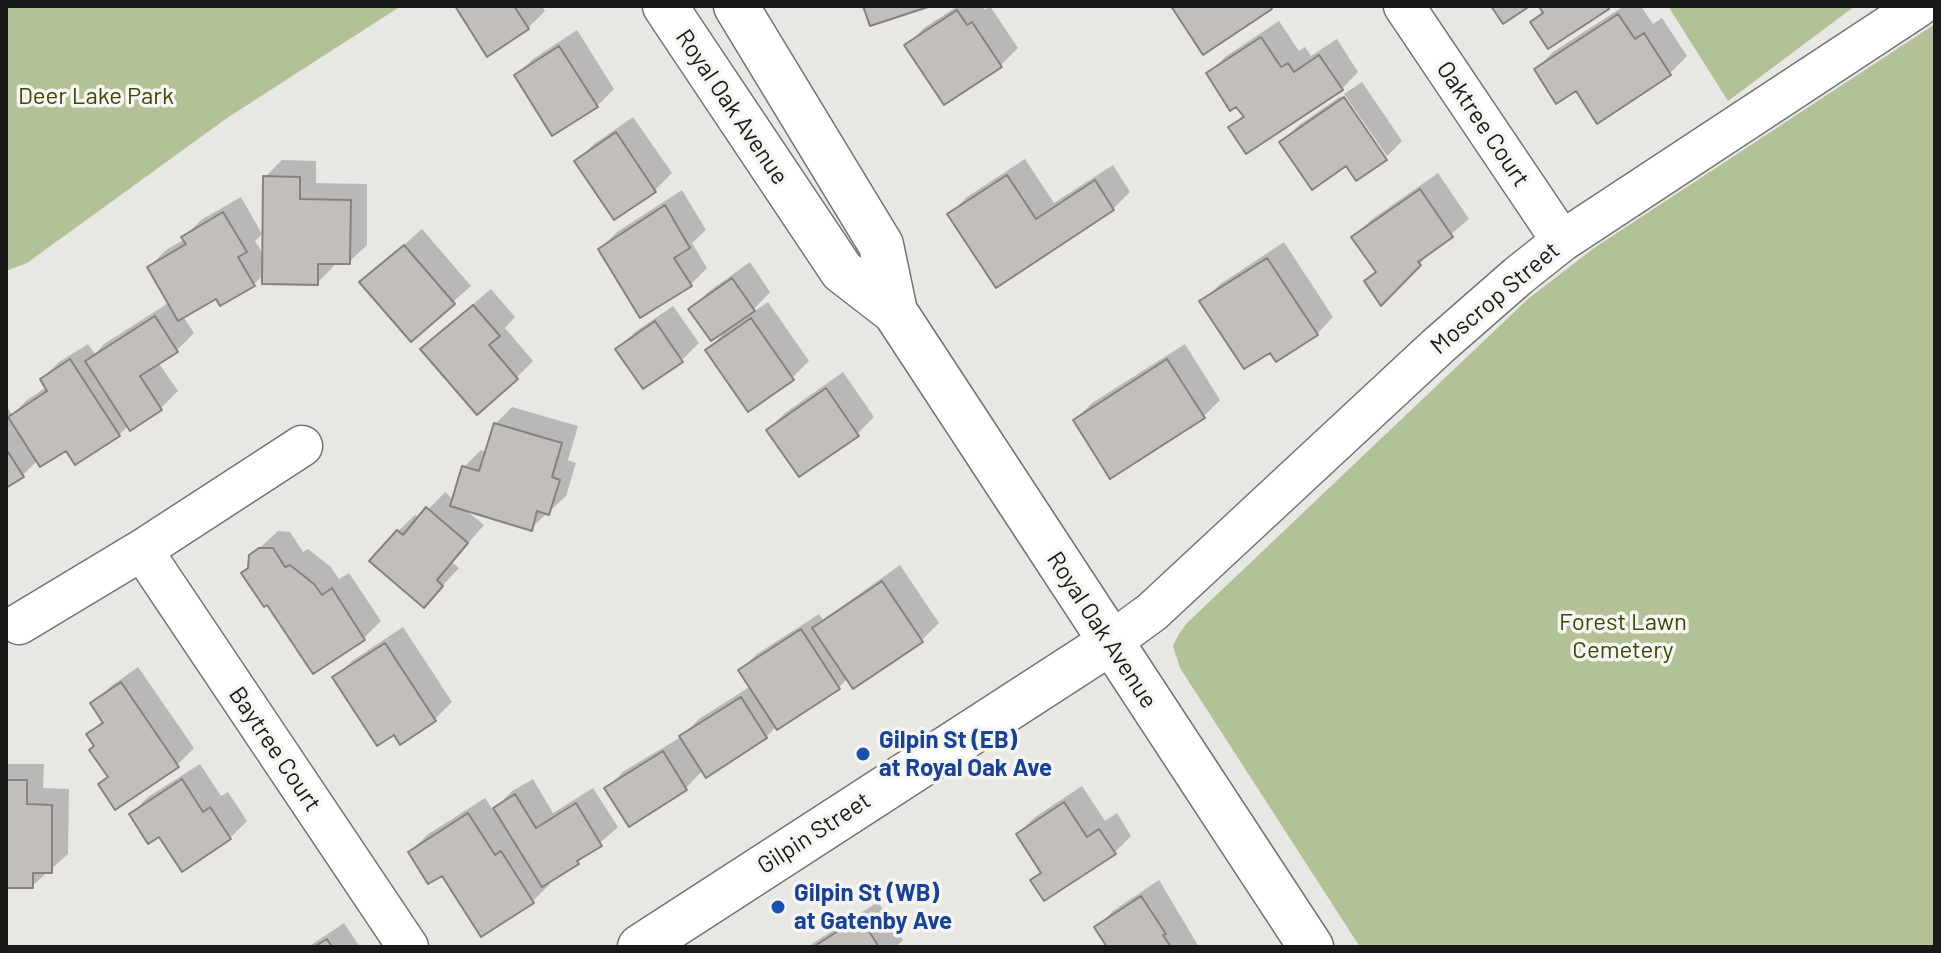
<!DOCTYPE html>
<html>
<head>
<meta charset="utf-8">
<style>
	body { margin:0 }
	#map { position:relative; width:1941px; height:953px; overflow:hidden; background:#e8e7e4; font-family:Barlow,sans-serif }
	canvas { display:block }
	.frame { position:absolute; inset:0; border:8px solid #191918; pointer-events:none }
</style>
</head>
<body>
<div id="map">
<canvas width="1941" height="953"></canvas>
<div class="frame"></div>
</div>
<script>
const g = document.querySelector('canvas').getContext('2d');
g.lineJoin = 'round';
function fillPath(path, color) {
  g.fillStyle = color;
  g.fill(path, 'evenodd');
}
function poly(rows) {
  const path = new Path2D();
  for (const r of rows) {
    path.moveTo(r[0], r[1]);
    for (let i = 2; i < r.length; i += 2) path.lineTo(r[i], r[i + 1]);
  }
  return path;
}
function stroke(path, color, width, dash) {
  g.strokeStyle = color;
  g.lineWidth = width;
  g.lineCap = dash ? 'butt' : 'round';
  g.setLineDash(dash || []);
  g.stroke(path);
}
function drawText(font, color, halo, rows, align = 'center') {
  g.font = font + ' Barlow,sans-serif';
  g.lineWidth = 7;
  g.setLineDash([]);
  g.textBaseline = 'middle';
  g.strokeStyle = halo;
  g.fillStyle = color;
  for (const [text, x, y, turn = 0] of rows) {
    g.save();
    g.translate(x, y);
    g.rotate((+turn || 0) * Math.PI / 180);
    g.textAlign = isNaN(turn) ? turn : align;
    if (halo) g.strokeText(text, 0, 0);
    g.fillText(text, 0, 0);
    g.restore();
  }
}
fillPath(poly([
	[6,6,401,6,227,118,27,263,6,271],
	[1668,6,1855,6,1728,101],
	[1935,24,1935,947,1360,947,1180,668,1173,646,1179,634,1187,623,1529,298,1594,248]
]), '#b2c296');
fillPath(poly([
	[457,6,542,6,545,11,528,28],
	[958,6,982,6,985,10,990,6,1018,48,1001,65,907,45,924,28],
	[1624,6,1641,6,1653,24,1662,18,1687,56,1670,73,1576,88,1536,69,1553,52],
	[1279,21,1299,51,1305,47,1311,56,1337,39,1358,72,1342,89,1231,127,1244,114,1208,74,1225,57],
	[577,30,614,89,597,106,516,76,533,59],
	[1362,82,1402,141,1387,156,1344,94],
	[1341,96,1383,158,1347,163,1282,142,1299,125],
	[633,117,672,173,655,190,577,161,594,144],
	[1025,159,1054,203,1113,165,1130,192,1113,209,997,285,950,214,967,197],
	[282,160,316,161,316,183,367,184,367,245,349,262,334,262,334,266,317,283,264,274,254,284,217,296,183,316,194,333,177,350,158,362,178,391,161,408,129,425,119,435,66,448,38,460,22,476,6,486,6,405,12,415,27,400,47,387,42,379,59,362,88,344,95,354,104,344,170,302,149,267,166,250,185,239,184,237,201,220,241,197,262,234,255,241,264,256,265,177],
	[1438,173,1469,219,1436,247,1382,302,1367,281,1377,271,1354,237,1371,220],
	[682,190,706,230,692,243,707,268,690,285,600,249,617,232],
	[422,229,471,286,411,339,362,282],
	[1284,242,1333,317,1317,334,1271,350,1202,302,1219,285],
	[750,262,770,292,751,312,752,313,768,302,809,361,792,378,707,350,726,331,691,309,708,292],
	[491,289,515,317,505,328,533,361,516,378,440,332],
	[673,306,699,343,682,360,643,386,618,349,635,332],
	[1185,344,1220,400,1203,417,1075,420,1092,403],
	[843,372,874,417,857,434,768,430,785,413],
	[512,407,578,426,568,460,576,463,566,496,531,528,463,508,484,525,452,562,459,568,424,606,398,531,415,515,420,518,445,492,454,500,464,467,481,450,487,452,495,424],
	[278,531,290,532,303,552,308,549,331,567,339,579,349,573,381,621,364,638,314,672,250,566,251,556],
	[900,565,939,623,922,640,853,686,848,678,839,687,777,726,766,737,706,775,703,770,686,788,607,788,624,771,681,737,699,719,751,686,740,670,757,654,819,614,823,620],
	[403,627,452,702,435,719,335,678,352,661],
	[138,667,194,748,177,765,100,785,109,775,88,735,104,719,93,704,110,687],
	[6,764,44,764,43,788,69,789,68,854,32,886,6,886],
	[200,764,221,796,228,792,247,821,230,838,160,834,131,814,148,797],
	[533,779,553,813,593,788,618,827,578,862,548,881,550,884,533,901,482,934,442,873,410,852,427,835,485,798,493,810,512,791],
	[1082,786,1105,821,1117,813,1131,836,1114,853,1033,880,1042,871,1018,834,1035,817],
	[1159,880,1199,947,1109,947,1096,928,1113,911],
	[878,902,903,940,896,947,807,947],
	[344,923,360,947,308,947]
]), '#0003');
const building = poly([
	[455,6,514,6,529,29,487,57,455,6],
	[863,6,931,6,870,26,863,6],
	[1171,6,1270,6,1272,9,1203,55,1171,6],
	[1491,6,1530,6,1503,24,1491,6],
	[1539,6,1607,6,1609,9,1548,49,1530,22,1543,13,1539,6],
	[957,10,967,25,972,22,1002,67,944,105,904,45,957,10],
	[1618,14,1635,39,1644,33,1671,75,1597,124,1576,91,1556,104,1534,69,1618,14],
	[1261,37,1281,67,1288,63,1294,72,1319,55,1343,90,1246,154,1228,127,1244,117,1236,107,1230,111,1206,73,1261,37],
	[559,46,598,107,552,136,514,75,559,46],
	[1344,97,1387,160,1356,181,1346,166,1312,190,1279,142,1344,97],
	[616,132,656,192,614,220,574,161,616,132],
	[1007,175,1036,219,1095,180,1114,210,996,288,947,214,1007,175],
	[263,176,300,177,300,199,351,200,350,264,318,264,318,285,262,284,263,176],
	[1420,189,1453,237,1418,262,1421,265,1381,306,1364,281,1376,272,1351,237,1420,189],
	[665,205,690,248,674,258,692,286,640,318,598,249,665,205],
	[223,212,247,252,238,257,255,286,220,306,216,299,178,321,147,267,186,244,181,237,223,212],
	[404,245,455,304,411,342,359,282,404,245],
	[1267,258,1318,335,1276,362,1270,353,1244,369,1199,301,1267,258],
	[732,278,755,311,711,341,688,309,732,278],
	[473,305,500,336,489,345,518,379,477,415,420,349,473,305],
	[155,316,178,352,140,376,162,410,130,431,85,361,155,316],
	[751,318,794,380,748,412,705,350,751,318],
	[655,321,683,362,643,389,615,349,655,321],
	[70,359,120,436,75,465,66,451,40,467,8,417,47,391,40,379,70,359],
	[1167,359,1205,418,1110,479,1073,420,1167,359],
	[826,388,859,436,799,477,766,430,826,388],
	[494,423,562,443,552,477,560,480,549,515,537,511,532,531,450,506,462,466,479,471,494,423],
	[6,449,24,477,6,488,6,449],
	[426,507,468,543,437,580,443,586,424,608,369,561,397,530,403,535,426,507],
	[259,548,273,548,285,567,290,565,314,584,322,595,332,588,365,640,313,674,267,605,264,607,241,573,248,568,249,555,259,548],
	[882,581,923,642,853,689,812,628,882,581],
	[801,629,840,689,777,730,738,670,801,629],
	[385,643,436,721,400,745,394,735,377,746,332,677,385,643],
	[121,682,179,767,115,810,98,784,108,777,89,750,94,746,86,734,103,723,90,703,121,682],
	[741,697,767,738,706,778,679,736,741,697],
	[663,751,687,790,629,827,604,788,663,751],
	[182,779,203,812,210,807,231,839,182,872,159,837,148,844,129,814,182,779],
	[6,780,27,780,27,804,52,805,52,873,33,873,33,888,6,888,6,780],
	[515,794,536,828,576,803,602,846,577,861,579,864,542,887,493,808,515,794],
	[1064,802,1087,837,1099,829,1116,854,1044,901,1030,880,1041,873,1016,834,1064,802],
	[468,813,495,855,501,851,534,903,481,937,442,876,428,884,408,852,468,813],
	[1141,896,1166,934,1163,935,1171,947,1107,947,1094,927,1141,896],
	[860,917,879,947,813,947,860,917],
	[327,939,332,947,314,947,327,939]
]);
fillPath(building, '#c1bebc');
stroke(building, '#858280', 2);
const minor = poly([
	[1404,6,1562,241],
	[302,446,142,550,408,947],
	[19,624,142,550],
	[1111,642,1152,612,1438,346,1518,276,1562,241,1919,6]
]);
const tertiary = poly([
	[665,6,842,271,895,312,1311,947],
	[736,6,881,245,895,312],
	[640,947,1111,642]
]);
stroke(minor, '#747371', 43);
stroke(tertiary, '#747371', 47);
stroke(minor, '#fff', 40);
stroke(tertiary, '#fff', 44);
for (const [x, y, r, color] of [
	[863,754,8,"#1a4fb4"],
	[778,907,8,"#1a4fb4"]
]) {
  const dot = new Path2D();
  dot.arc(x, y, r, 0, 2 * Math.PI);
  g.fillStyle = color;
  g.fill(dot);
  stroke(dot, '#f6f5f2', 3);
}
drawText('24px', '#384903', '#f6f5f2', [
	["Deer Lake Park",96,96],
	["Forest Lawn",1623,622],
	["Cemetery",1623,650]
]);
drawText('24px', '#191918', '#f6f5f2', [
	["Royal Oak Avenue",732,107,56],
	["Oaktree Court",1483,124,56],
	["Moscrop Street",1495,298,-40],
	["Royal Oak Avenue",1102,630,57],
	["Baytree Court",275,749,56],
	["Gilpin Street",814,833,-33]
]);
drawText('bold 24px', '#164399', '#f6f5f2', [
	["Gilpin St (EB)",879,740],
	["at Royal Oak Ave",879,768],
	["Gilpin St (WB)",794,893],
	["at Gatenby Ave",794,921]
], 'left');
</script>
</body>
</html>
